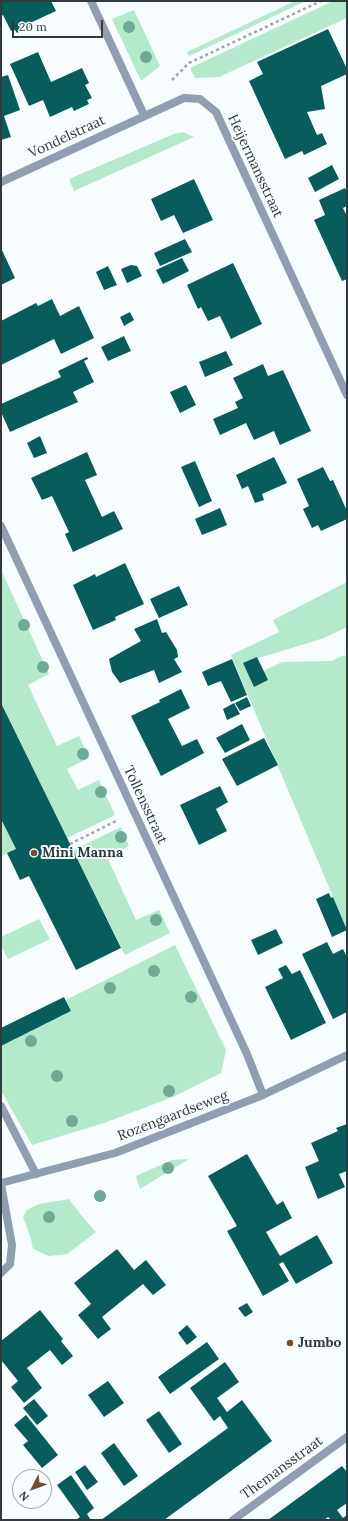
<!DOCTYPE html>
<html>
<head>
<meta charset="utf-8">
<style>
	body { margin:0 }
	#map { position:relative; width:348px; height:1521px; overflow:hidden; background:#f7fcfe; font-family:Lora,serif }
	canvas { display:block }
	.frame { position:absolute; inset:0; border:2px solid #313a3e; pointer-events:none }
	.north { position:absolute; left:12px; top:1469px; width:40px; height:40px; box-sizing:border-box; background:#f7fcfe; border:1px solid #a8aeb1; border-radius:50%; rotate:228deg; font-size:11px; font-weight:700; line-height:16px; text-align:center; color:#313a3e }
	.north::after { content:''; display:block; margin:auto; width:14px; height:18px; background:#754f2b; clip-path:polygon(50% 0,100% 100%,50% 72%,0 100%) }
	.scale { position:absolute; left:12px; top:20px; width:91px; height:18px; box-sizing:border-box; border:2px solid #313a3e; border-top:0; padding-left:5px; font-size:12px; line-height:14px; white-space:nowrap; color:#313a3e; -webkit-text-stroke:3px #f7fcfe; paint-order:stroke }
</style>
</head>
<body>
<div id="map">
<canvas width="348" height="1521"></canvas>
<div class="frame"></div>
<div class="north">N</div>
<div class="scale">20 m</div>
</div>
<script>
const g = document.querySelector('canvas').getContext('2d');
g.lineJoin = 'round';
function fillPath(path, color) {
  g.fillStyle = color;
  g.fill(path, 'evenodd');
}
function poly(rows) {
  const path = new Path2D();
  for (const r of rows) {
    path.moveTo(r[0], r[1]);
    for (let i = 2; i < r.length; i += 2) path.lineTo(r[i], r[i + 1]);
  }
  return path;
}
function stroke(path, color, width, dash) {
  g.strokeStyle = color;
  g.lineWidth = width;
  g.lineCap = dash ? 'butt' : 'round';
  g.setLineDash(dash || []);
  g.stroke(path);
}
function drawText(font, color, halo, rows, align = 'center') {
  g.font = font + ' Lora,serif';
  g.lineWidth = 4;
  g.setLineDash([]);
  g.textBaseline = 'middle';
  g.strokeStyle = halo;
  g.fillStyle = color;
  for (const [text, x, y, turn = 0] of rows) {
    g.save();
    g.translate(x, y);
    g.rotate((+turn || 0) * Math.PI / 180);
    g.textAlign = isNaN(turn) ? turn : align;
    if (halo) g.strokeText(text, 0, 0);
    g.fillText(text, 0, 0);
    g.restore();
  }
}
fillPath(poly([
	[295,1,306,1,189,56,187,52],
	[333,1,347,1,347,18,219,77,195,78,190,68],
	[134,10,160,66,141,81,112,19],
	[183,132,194,137,74,191,69,179,174,134],
	[1,570,49,674,28,685,57,746,79,736,89,758,67,769,78,790,99,780,115,815,67,838,1,703],
	[347,582,347,627,324,638,253,660,259,673,282,662,331,661,345,655,347,660,347,930,231,655,279,632,273,620],
	[1,819,16,849,1,856],
	[121,827,129,846,107,857,136,920,159,910,170,933,125,955,73,850],
	[39,919,50,939,8,959,1,946,1,937],
	[175,945,226,1050,221,1073,173,1097,104,1123,32,1145,1,1091,1,1046,71,1011,66,1000],
	[189,1159,140,1189,136,1176,172,1160],
	[69,1199,81,1215,96,1232,67,1254,49,1256,33,1249,31,1239,23,1217,27,1210,39,1204]
]), '#b4e9cc');
fillPath(poly([
	[1,1,51,1,56,11,30,23,32,26,17,33,15,30,11,31,3,15,1,16],
	[328,29,347,69,347,74,321,86,325,109,307,112,317,135,322,133,327,144,304,155,302,151,285,159,249,81,263,74,257,62],
	[38,52,51,82,82,68,89,83,85,85,92,98,87,100,89,104,74,111,72,107,50,117,43,100,29,106,10,64],
	[8,75,20,110,4,116,11,137,1,140,1,77],
	[332,165,339,179,315,192,308,178],
	[194,179,213,220,183,233,174,215,161,221,151,199],
	[345,188,347,192,347,206,343,208,347,216,347,279,342,281,314,220,325,215,319,200],
	[185,239,192,252,160,266,154,253],
	[1,248,15,278,1,285],
	[182,258,189,271,163,284,156,270],
	[233,263,262,324,231,339,220,316,208,321,201,307,198,309,187,285],
	[131,265,137,266,142,276,127,283,121,269],
	[108,266,117,285,104,290,96,272],
	[52,299,60,316,79,306,94,338,61,354,54,339,1,365,1,321,36,303,38,306],
	[130,312,134,320,124,326,120,317],
	[124,336,131,351,108,361,101,347],
	[226,351,233,365,205,377,199,362],
	[87,357,88,359,84,361,94,382,73,392,78,402,10,432,1,412,1,404,61,377,58,371],
	[263,364,268,376,283,370,311,431,280,445,274,431,254,440,246,423,220,435,213,419,238,408,235,402,243,398,233,378],
	[186,385,196,405,180,413,170,392],
	[40,436,47,453,34,458,27,443],
	[87,452,97,475,85,480,102,517,114,511,123,529,73,552,65,534,69,532,52,496,42,500,31,478],
	[274,457,287,483,262,494,264,500,255,503,248,486,242,489,236,475],
	[195,461,212,501,199,507,181,467],
	[323,467,330,481,333,480,347,511,347,519,321,531,318,525,312,528,303,509,309,506,297,479],
	[220,508,227,525,202,535,195,519],
	[125,563,144,604,115,617,116,620,93,630,73,585,95,574,96,577],
	[179,586,188,605,159,618,150,599],
	[157,619,162,633,166,632,177,650,178,657,174,659,182,672,159,683,154,670,120,683,112,672,109,659,141,641,134,629],
	[257,657,268,680,254,687,243,663],
	[232,659,247,695,231,702,221,681,208,686,202,672],
	[181,689,190,708,168,719,182,746,197,739,204,753,161,776,131,716,160,702,159,700],
	[247,697,251,706,240,711,235,703],
	[1,703,121,948,76,970,29,876,20,880,7,853,16,849,1,819],
	[234,703,240,714,227,720,223,709],
	[242,724,250,740,225,753,216,738],
	[264,738,278,765,237,786,222,759],
	[220,786,228,802,216,809,227,831,199,845,180,805],
	[329,893,331,898,333,897,347,930,332,937,316,899],
	[276,929,283,943,258,955,251,940],
	[327,942,333,954,343,949,347,957,347,1012,333,1019,302,954],
	[286,965,292,974,300,970,326,1023,291,1040,265,987,283,978,278,969],
	[64,997,71,1011,1,1046,1,1028],
	[347,1124,347,1171,339,1174,345,1187,318,1199,305,1167,319,1161,311,1143,338,1131,336,1128],
	[247,1154,277,1205,283,1201,292,1218,266,1232,280,1256,317,1235,333,1263,296,1284,283,1262,279,1264,289,1281,263,1296,227,1231,237,1226,208,1176],
	[117,1249,134,1270,146,1260,166,1285,153,1295,143,1284,123,1300,102,1317,111,1329,98,1339,78,1315,91,1304,74,1283],
	[247,1303,253,1312,245,1317,238,1308],
	[40,1310,63,1339,61,1341,73,1356,62,1365,50,1350,27,1368,42,1388,24,1403,11,1387,18,1381,1,1360,1,1341],
	[187,1325,197,1337,187,1345,178,1333],
	[207,1342,219,1359,170,1394,158,1377],
	[225,1362,239,1382,217,1398,227,1412,242,1400,272,1441,164,1520,101,1520,228,1428,220,1416,214,1421,190,1388],
	[108,1381,124,1403,104,1417,88,1395],
	[34,1399,48,1416,37,1425,23,1408],
	[159,1411,182,1444,169,1453,146,1420],
	[26,1415,58,1455,42,1468,23,1445,28,1441,14,1425],
	[114,1443,138,1476,124,1486,101,1453],
	[85,1465,98,1482,87,1490,75,1472],
	[342,1466,347,1472,347,1503,337,1510,343,1518,347,1515,347,1520,331,1520,328,1517,324,1520,268,1520],
	[71,1475,94,1508,87,1514,91,1520,76,1520,80,1517,57,1485]
]), '#085c5b');
stroke(poly([
	[172,80,189,63,321,1],
	[70,844,116,821]
]), '#9fa6a9', 2.5, [3, 3]);
stroke(poly([
	[1,1106,36,1174]
]), '#919eb2', 8);
stroke(poly([
	[91,1,144,115],
	[1,182,184,98,200,99,216,112,347,395],
	[1,526,247,1054,263,1095],
	[1,1184,12,1245,10,1264,1,1273],
	[233,1520,347,1437]
]), '#919eb2', 8);
stroke(poly([
	[1,1183,115,1153,263,1095,347,1055]
]), '#919eb2', 8);
g.fillStyle = '#6faa97';
for (const [x, y] of [
	[129,27],
	[146,57],
	[24,625],
	[43,667],
	[83,754],
	[101,792],
	[121,837],
	[156,920],
	[154,971],
	[110,988],
	[191,997],
	[31,1041],
	[57,1076],
	[169,1091],
	[72,1121],
	[168,1168],
	[100,1196],
	[49,1217]
]) {
  g.beginPath();
  g.arc(x, y, 6, 0, 2 * Math.PI);
  g.fill();
}
for (const [x, y, r, color] of [
	[34,853,4,"#754f2b"],
	[290,1343,4,"#754f2b"]
]) {
  const dot = new Path2D();
  dot.arc(x, y, r, 0, 2 * Math.PI);
  g.fillStyle = color;
  g.fill(dot);
  stroke(dot, '#f7fcfe', 1.5);
}
drawText('14px', '#313a3e', '#f7fcfe', [
	["Vondelstraat",67,137,-25],
	["Heijermansstraat",255,166,65],
	["Tollensstraat",145,805,65],
	["Rozengaardseweg",173,1116,-21],
	["Themansstraat",282,1468,-36]
]);
drawText('bold 14px', '#313a3e', '#f7fcfe', [
	["Mini Manna",42,853],
	["Jumbo",298,1343]
], 'left');
</script>
</body>
</html>
